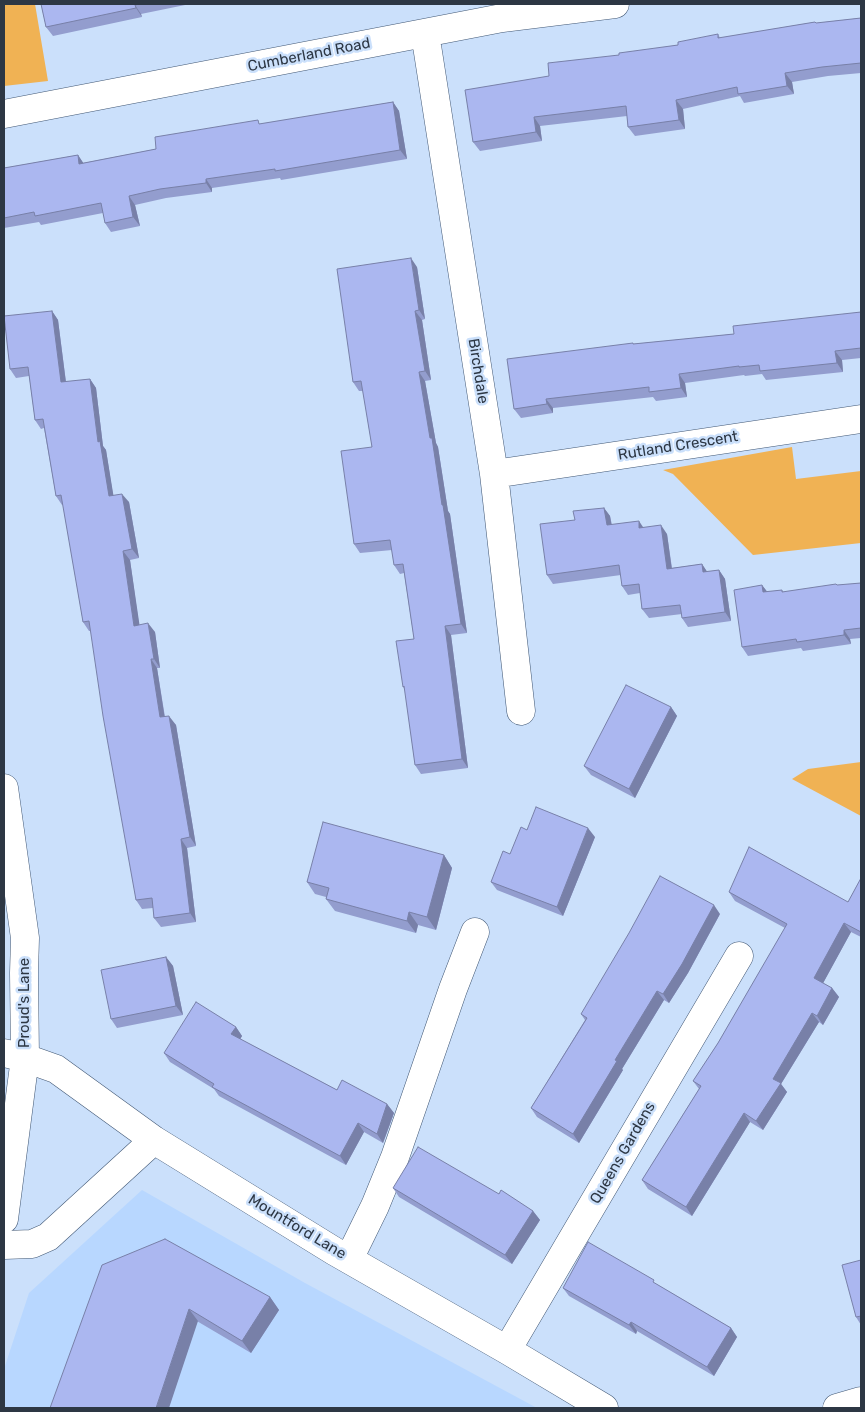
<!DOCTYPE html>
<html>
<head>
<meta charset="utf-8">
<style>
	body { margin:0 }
	#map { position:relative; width:865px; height:1412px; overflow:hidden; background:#cbe0fb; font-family:Rubik,sans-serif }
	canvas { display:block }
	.frame { position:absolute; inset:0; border:5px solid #2d3744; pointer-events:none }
</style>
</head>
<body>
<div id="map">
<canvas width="865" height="1412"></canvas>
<div class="frame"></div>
</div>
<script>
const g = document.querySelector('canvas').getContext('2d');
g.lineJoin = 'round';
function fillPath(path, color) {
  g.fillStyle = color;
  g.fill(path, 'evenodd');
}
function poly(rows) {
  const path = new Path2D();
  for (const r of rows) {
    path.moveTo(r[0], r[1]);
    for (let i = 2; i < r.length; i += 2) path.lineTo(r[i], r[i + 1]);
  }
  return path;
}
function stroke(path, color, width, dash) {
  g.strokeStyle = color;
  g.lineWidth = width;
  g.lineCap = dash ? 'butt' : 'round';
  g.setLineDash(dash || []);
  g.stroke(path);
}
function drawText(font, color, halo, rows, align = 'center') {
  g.font = font + ' Rubik,sans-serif';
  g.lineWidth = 5;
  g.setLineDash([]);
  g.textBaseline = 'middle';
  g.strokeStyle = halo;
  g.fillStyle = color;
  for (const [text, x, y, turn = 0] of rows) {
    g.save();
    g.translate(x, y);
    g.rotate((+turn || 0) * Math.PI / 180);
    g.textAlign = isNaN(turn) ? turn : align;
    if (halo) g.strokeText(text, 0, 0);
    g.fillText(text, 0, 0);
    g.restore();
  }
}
fillPath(poly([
	[142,1190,305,1283,537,1408,4,1408,4,1369,29,1293]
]), '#b8d7ff');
fillPath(poly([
	[4,4,35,4,48,81,4,86],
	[792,447,796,479,861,471,861,543,753,555,673,474,663,470],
	[861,762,861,816,792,779,808,769]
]), '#f0b254');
const minor = poly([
	[425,33,494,474,521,711],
	[4,114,502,18,615,4],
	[494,474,861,419],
	[4,788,25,938,24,973,25,1058,4,1219],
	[4,1053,25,1058,56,1069,154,1140,334,1251,507,1350,604,1408],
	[4,1245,32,1244,48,1237,154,1140],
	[349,1259,375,1206,395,1157,453,989,475,932],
	[507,1350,739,956],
	[837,1408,861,1401]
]);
stroke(minor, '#425875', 29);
stroke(minor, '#fff', 28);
fillPath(poly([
	[41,4,190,4,141,14,142,17,53,36,46,27],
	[861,18,861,73,828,76,792,82,794,94,744,103,740,96,683,109,685,129,635,136,628,127,627,116,540,126,542,141,480,151,473,142,549,76,619,55,678,45,718,34,720,38,815,22,816,23],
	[393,102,399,111,407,159,281,180,280,178,212,188,212,192,166,198,135,205,140,226,111,232,105,223,103,213,41,225,39,222,4,228,4,168,78,155,83,163,156,149,261,124],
	[417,267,425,319,422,320,431,380,425,381,436,443,438,447,448,511,450,514,467,633,451,635,468,768,421,774,415,765,405,690,403,687,414,639,404,573,400,574,394,565,392,550,360,553,354,544,372,447,363,391,359,391,353,382],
	[52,311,58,320,66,382,90,379,96,388,103,446,106,450,113,495,129,502,139,558,130,560,139,625,155,632,160,668,157,668,165,717,176,725,196,846,187,848,196,922,161,927,154,918,153,908,142,909,136,900,91,631,89,631,83,622,63,505,62,505,56,496,44,428,41,429,35,420,29,376,16,378,10,369],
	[861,312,861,358,842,360,843,372,766,380,762,374,745,376,744,375,685,383,687,397,656,401,653,397,553,408,553,413,521,418,514,409,634,344,734,334],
	[604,508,610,516,612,525,643,528,667,534,672,568,702,564,707,572,719,570,725,579,731,621,688,627,682,618,682,614,649,618,642,609,640,593,628,595,622,586,621,575,553,584,547,575,575,520],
	[861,583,861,638,850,639,851,644,803,651,801,648,748,656,742,647,762,585,767,592,782,590,783,592],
	[671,707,677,716,635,798,591,775,584,766],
	[527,830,595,837,563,916,497,890,491,882],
	[444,855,452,868,436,930,418,925,416,933,335,911,326,899,326,897,315,894,307,882],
	[861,878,861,937,851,932,823,983,832,988,839,997,823,1025,819,1022,781,1084,787,1092,763,1130,750,1122,692,1216,648,1189,642,1180,699,1089,693,1081,718,1043,785,928,735,901,729,892,848,902],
	[720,914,688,973,669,1003,664,1000,622,1069,623,1070,579,1143,537,1117,531,1108,585,1020,581,1014],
	[166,957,173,966,183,1015,117,1028,111,1019],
	[236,1027,242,1036,240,1039,337,1090,387,1104,394,1113,383,1143,364,1132,346,1165,219,1096,214,1089,170,1062,164,1053],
	[393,1188,533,1211,540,1220,512,1264,399,1197],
	[861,1260,861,1325,856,1317],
	[102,1265,270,1297,279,1310,251,1353],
	[658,1285,731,1328,737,1337,714,1376,637,1331,636,1334,569,1296,563,1288]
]), '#939dce');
fillPath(poly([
	[135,5,141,14,142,17,136,8],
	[785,73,792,82,794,94,787,86],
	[676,100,683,109,685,129,679,120],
	[393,102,399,111,407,159,400,150],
	[534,117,540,126,542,141,536,132],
	[78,155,84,164,79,164],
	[206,179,212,188,212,192,206,183],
	[129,196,135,205,140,226,133,217],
	[411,258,417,267,425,319,419,310],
	[52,311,58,320,67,391,61,382],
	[415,311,422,320,431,380,425,371],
	[835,351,842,360,843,372,837,363],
	[419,372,425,381,436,443,438,447,448,511,450,514,467,633,461,624],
	[679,374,685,383,687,397,681,388],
	[90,379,96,388,103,446,106,450,115,505,109,496,98,442],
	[546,399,553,408,553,413,547,404],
	[122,494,129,502,139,558,132,549],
	[604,508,610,516,613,534,607,525],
	[639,521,645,530,639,528],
	[661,525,667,534,673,578,667,569],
	[123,551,130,560,141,635,134,626],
	[702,564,708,573,703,572],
	[719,570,725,579,731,621,725,612],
	[762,585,769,594,763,592],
	[148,623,155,632,160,668,154,659],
	[445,626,451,635,468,768,462,759],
	[844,630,850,639,851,644,844,635],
	[151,659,157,668,166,726,160,717],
	[671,707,677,716,635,798,629,789],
	[169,716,176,725,196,846,190,837],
	[588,828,595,837,563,916,557,907],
	[181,839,187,848,196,922,190,913],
	[444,855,452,868,436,930,427,917],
	[714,905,720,914,688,973,669,1003,663,994],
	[409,912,418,925,416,933,407,921],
	[844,923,851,932,821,987,814,978],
	[166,957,173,966,183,1015,176,1006],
	[832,988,839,997,823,1025,817,1016],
	[657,991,664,1000,622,1069,623,1070,579,1143,573,1134,615,1060],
	[812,1013,819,1022,781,1084,787,1092,763,1130,756,1121,773,1079],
	[236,1027,242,1036,238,1043,231,1034],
	[387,1104,394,1113,383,1143,377,1134],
	[744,1113,750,1122,692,1216,686,1207],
	[358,1123,364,1132,346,1165,340,1156],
	[533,1211,540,1220,512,1264,505,1255],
	[270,1297,279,1310,251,1353,242,1341],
	[189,1309,198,1321,169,1408,156,1408],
	[631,1322,637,1331,636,1334,629,1325],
	[731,1328,737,1337,714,1376,707,1367]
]), '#7880a8');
const building = poly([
	[41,4,140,4,135,5,136,8,46,27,41,4],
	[861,18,861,63,822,67,785,73,787,86,738,94,737,87,676,100,679,120,628,127,626,106,534,117,536,132,473,142,465,90,549,76,548,63,619,55,619,53,678,45,678,42,718,34,718,38,815,22,816,23,861,18],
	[393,102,400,150,275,171,275,169,206,179,206,183,160,189,129,196,133,217,105,223,101,203,35,216,34,212,4,218,4,168,78,155,79,164,156,149,155,137,258,120,259,124,393,102],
	[411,258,419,310,415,311,425,371,419,372,430,438,432,438,442,505,443,505,461,624,445,626,462,759,415,765,404,686,403,687,396,641,414,639,403,564,394,565,390,540,354,544,341,451,372,447,361,381,353,382,337,269,411,258],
	[52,311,61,382,90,379,98,442,100,441,109,496,122,494,132,549,123,551,134,626,148,623,154,659,151,659,160,717,169,716,190,837,181,839,190,913,154,918,152,898,136,900,103,716,89,621,83,622,61,495,56,496,43,419,35,420,28,367,10,369,4,316,52,311],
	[861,312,861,348,835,351,837,363,760,371,759,365,739,367,739,366,679,374,681,388,649,392,649,387,546,399,547,404,514,409,507,359,633,343,633,344,734,334,733,326,861,312],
	[604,508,607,525,639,521,639,528,661,525,667,569,702,564,703,572,719,570,725,612,682,618,680,605,642,609,639,584,622,586,619,565,547,575,540,524,575,520,573,511,604,508],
	[861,583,861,628,844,630,844,635,797,642,796,639,742,647,734,590,762,585,763,592,782,590,782,592,836,584,837,585,861,583],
	[626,685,671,707,629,789,584,766,626,685],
	[536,807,588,828,557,907,491,882,503,851,510,854,521,827,527,830,536,807],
	[323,822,444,855,427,917,409,912,407,921,326,899,329,888,307,882,323,822],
	[749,847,848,902,861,878,861,932,844,923,814,978,832,988,817,1016,812,1013,773,1079,781,1083,756,1121,744,1113,686,1207,642,1180,701,1086,693,1081,718,1043,787,924,729,892,749,847],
	[660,876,714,905,682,964,663,994,657,991,615,1060,617,1061,573,1134,531,1108,587,1018,581,1014,629,933,660,876],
	[166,957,176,1006,111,1019,101,970,166,957],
	[196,1002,236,1027,231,1034,337,1090,342,1080,387,1104,377,1134,358,1123,340,1156,212,1087,214,1084,164,1053,196,1002],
	[418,1147,499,1194,501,1190,533,1211,505,1255,393,1188,418,1147],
	[165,1239,270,1297,242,1341,189,1309,156,1408,50,1408,102,1265,165,1239],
	[588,1242,654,1280,653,1282,731,1328,707,1367,631,1322,629,1325,563,1288,588,1242],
	[861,1260,861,1316,856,1317,842,1265,861,1260]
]);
fillPath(building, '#abb7f0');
stroke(building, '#7880a8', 1);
drawText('15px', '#2d3744', '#cbe0fb', [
	["Cumberland Road",309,55,-11],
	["Birchdale",478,371,81],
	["Rutland Crescent",678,446,-9],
	["Proud's Lane",25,1003,-90],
	["Queens Gardens",623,1153,-60],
	["Mountford Lane",297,1227,31]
]);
</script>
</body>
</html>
